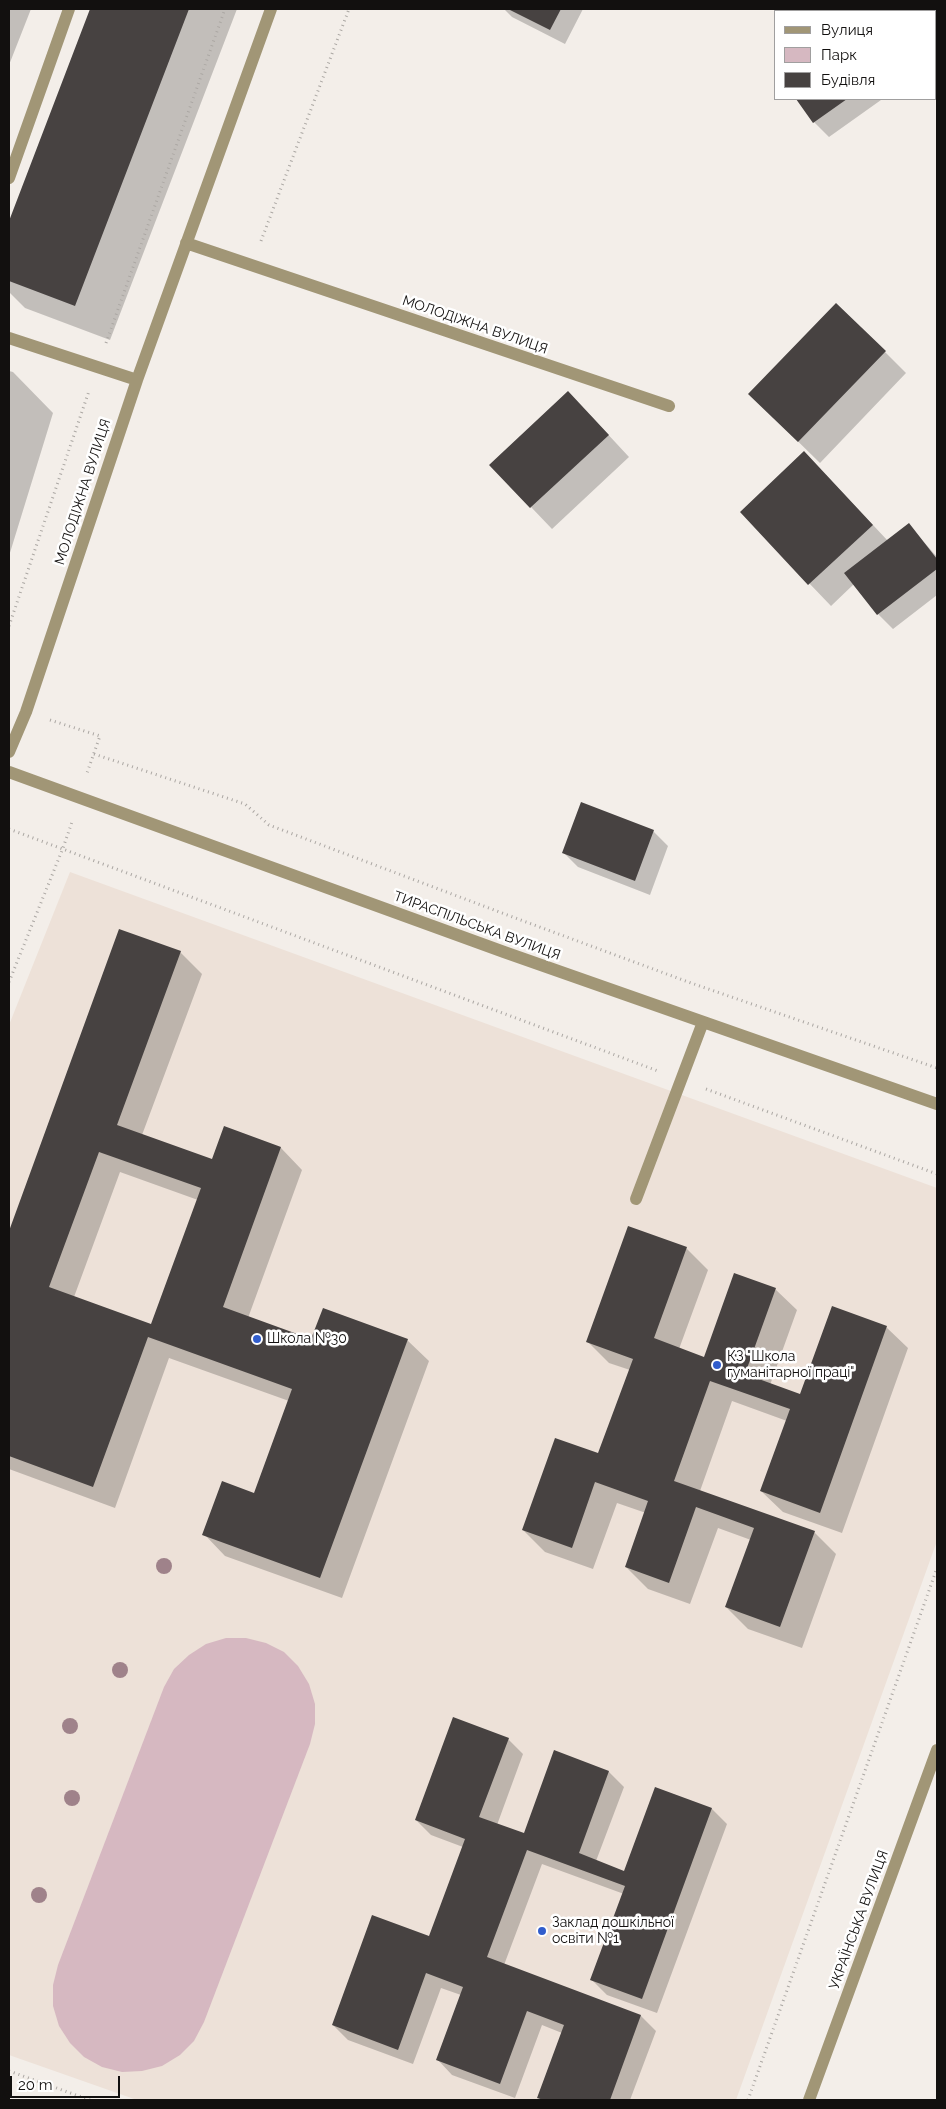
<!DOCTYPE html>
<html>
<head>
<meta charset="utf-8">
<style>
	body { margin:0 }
	#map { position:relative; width:946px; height:2109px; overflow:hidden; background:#f3eee9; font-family:Raleway,sans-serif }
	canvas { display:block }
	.frame { position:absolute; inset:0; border:10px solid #12100f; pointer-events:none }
	.legend { position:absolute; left:774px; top:10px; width:162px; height:90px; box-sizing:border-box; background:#fff; border:1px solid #a09f9f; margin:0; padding:6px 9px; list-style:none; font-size:15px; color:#12100f }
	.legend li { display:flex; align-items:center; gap:10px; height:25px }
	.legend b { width:25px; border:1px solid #a09f9f }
	.scale { position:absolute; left:10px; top:2076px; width:110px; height:22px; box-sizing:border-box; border:2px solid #12100f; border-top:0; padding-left:6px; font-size:15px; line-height:18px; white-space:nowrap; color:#12100f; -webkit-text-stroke:4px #fff; paint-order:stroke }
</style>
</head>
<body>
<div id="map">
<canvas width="946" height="2109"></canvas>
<div class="frame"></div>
<ul class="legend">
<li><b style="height:6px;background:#a19676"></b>Вулиця</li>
<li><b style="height:14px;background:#d6b8c1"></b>Парк</li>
<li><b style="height:14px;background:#474241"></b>Будівля</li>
</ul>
<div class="scale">20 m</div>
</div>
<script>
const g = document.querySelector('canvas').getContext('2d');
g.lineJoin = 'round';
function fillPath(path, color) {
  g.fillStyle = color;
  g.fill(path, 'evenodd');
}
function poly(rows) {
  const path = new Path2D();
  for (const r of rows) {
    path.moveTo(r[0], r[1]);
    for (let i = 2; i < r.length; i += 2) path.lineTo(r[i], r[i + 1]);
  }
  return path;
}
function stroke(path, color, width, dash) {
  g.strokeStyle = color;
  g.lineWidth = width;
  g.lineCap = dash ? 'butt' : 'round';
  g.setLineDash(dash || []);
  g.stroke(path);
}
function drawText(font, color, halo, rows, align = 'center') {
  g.font = font + ' Raleway,sans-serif';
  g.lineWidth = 5;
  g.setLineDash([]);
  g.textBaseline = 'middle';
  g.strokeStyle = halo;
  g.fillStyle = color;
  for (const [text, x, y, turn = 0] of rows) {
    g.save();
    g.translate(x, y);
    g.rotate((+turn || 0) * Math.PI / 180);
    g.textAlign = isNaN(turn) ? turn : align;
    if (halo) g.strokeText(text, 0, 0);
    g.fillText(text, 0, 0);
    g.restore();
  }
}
fillPath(poly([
	[70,872,937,1188,937,1541,736,2100,137,2100,9,2055,9,1025]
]), '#ede1d8');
fillPath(poly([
	[226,1638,246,1638,266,1643,284,1652,298,1666,309,1684,315,1704,315,1724,310,1744,204,2022,194,2041,180,2055,162,2066,142,2071,122,2072,102,2067,84,2057,70,2043,59,2026,53,2006,53,1985,58,1965,164,1687,174,1669,189,1655,206,1644]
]), '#d6b8c1');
fillPath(poly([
	[9,9,31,9,9,65],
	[92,9,237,9,110,340,25,308,9,292,9,224],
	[504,9,583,9,565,44,512,17],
	[797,99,881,99,881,100,829,137,814,122],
	[885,352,906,373,820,463,772,416],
	[9,371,13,372,53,413,9,556],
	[590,415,629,457,552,529,531,507],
	[826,475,888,541,909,525,937,557,937,595,893,629,878,614,854,584,831,606,741,512],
	[653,831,668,846,650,895,578,867,563,852],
	[120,931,180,952,202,974,142,1135,213,1161,281,1148,302,1170,248,1318,312,1341,407,1340,429,1361,342,1598,225,1556,204,1534,255,1495,289,1401,169,1358,115,1508,9,1469,9,1235],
	[120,1172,198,1200,152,1326,74,1297],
	[686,1248,708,1270,679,1349,705,1358,775,1289,797,1310,770,1385,801,1396,886,1327,908,1348,842,1533,783,1512,761,1491,787,1421,732,1401,700,1491,814,1532,836,1554,802,1648,748,1629,726,1607,751,1540,718,1528,690,1604,648,1589,626,1567,646,1513,617,1503,593,1569,545,1552,523,1530,599,1455,630,1370,609,1363,587,1341],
	[508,1739,523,1754,497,1825,525,1835,555,1752,609,1772,624,1787,596,1861,625,1872,656,1788,712,1809,727,1824,657,2013,607,1995,592,1980,624,1894,542,1864,504,1965,641,2016,656,2031,630,2100,541,2100,538,2097,562,2033,542,2025,515,2098,452,2075,438,2060,461,1995,441,1988,413,2064,348,2040,333,2025,430,1938,463,1847,431,1835,416,1820]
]), '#0003');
fillPath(poly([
	[90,9,189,9,75,306,9,281,9,221],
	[508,9,561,9,550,30],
	[796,99,847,99,813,123],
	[836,303,886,351,798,442,748,394],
	[568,391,609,435,530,508,489,465],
	[804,451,873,525,808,585,740,512],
	[909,523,937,559,937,569,877,615,844,573],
	[581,802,654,830,635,881,562,853],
	[119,929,181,951,117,1125,212,1159,224,1126,281,1147,223,1307,311,1339,323,1308,408,1339,320,1578,202,1535,222,1481,254,1493,292,1389,148,1337,93,1487,9,1456,9,1231],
	[99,1152,201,1188,151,1324,49,1287],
	[628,1226,687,1247,654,1338,704,1357,734,1273,776,1288,745,1374,800,1394,832,1306,887,1326,820,1513,760,1491,790,1409,710,1381,674,1481,815,1531,780,1627,725,1607,754,1528,696,1507,669,1583,625,1567,648,1501,595,1482,572,1548,522,1530,555,1438,598,1453,633,1359,586,1342],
	[453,1717,509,1738,479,1817,524,1833,554,1750,609,1771,579,1853,624,1871,655,1787,712,1808,642,1999,590,1980,625,1886,527,1850,487,1957,641,2015,610,2100,544,2100,537,2098,564,2025,527,2011,500,2084,436,2060,463,1987,426,1973,398,2050,332,2025,372,1915,429,1936,465,1839,415,1820]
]), '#474241');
stroke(poly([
	[261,241,349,9],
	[106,343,225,9],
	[9,626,89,391],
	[50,720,100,736,87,773],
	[94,754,245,804,269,825,518,919,691,983,937,1068],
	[9,829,658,1071],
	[9,982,63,848,72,822],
	[706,1089,937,1174],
	[9,2071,90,2100],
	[748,2100,937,1568]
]), '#aba7a3', 3, [1, 4]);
stroke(poly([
	[9,178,69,9],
	[186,243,669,406],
	[9,338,137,380],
	[9,752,26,712,137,380,271,9],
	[9,772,504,952,937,1104],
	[636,1199,703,1022],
	[809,2100,937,1750]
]), '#a19676', 12);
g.fillStyle = '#9f828a';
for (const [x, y] of [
	[164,1566],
	[120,1670],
	[70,1726],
	[72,1798],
	[39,1895]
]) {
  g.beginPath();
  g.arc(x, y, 8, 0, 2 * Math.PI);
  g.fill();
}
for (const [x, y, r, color] of [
	[257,1339,5,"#315dcc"],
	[717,1365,5,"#315dcc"],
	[542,1931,5,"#315dcc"]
]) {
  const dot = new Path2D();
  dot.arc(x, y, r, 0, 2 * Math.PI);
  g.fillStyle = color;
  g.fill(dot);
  stroke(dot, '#fff', 2);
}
drawText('14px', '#12100f', '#fff', [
	["МОЛОДІЖНА ВУЛИЦЯ",475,325,19],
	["МОЛОДІЖНА ВУЛИЦЯ",83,492,-72],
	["ТИРАСПІЛЬСЬКА ВУЛИЦЯ",477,926,20],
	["УКРАЇНСЬКА ВУЛИЦЯ",859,1920,-70]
]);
drawText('14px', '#12100f', '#fff', [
	["Школа №30",267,1339],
	["КЗ \"Школа",727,1357],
	["гуманітарної праці\"",727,1373],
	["Заклад дошкільної",552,1923],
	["освіти №1",552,1939]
], 'left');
</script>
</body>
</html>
